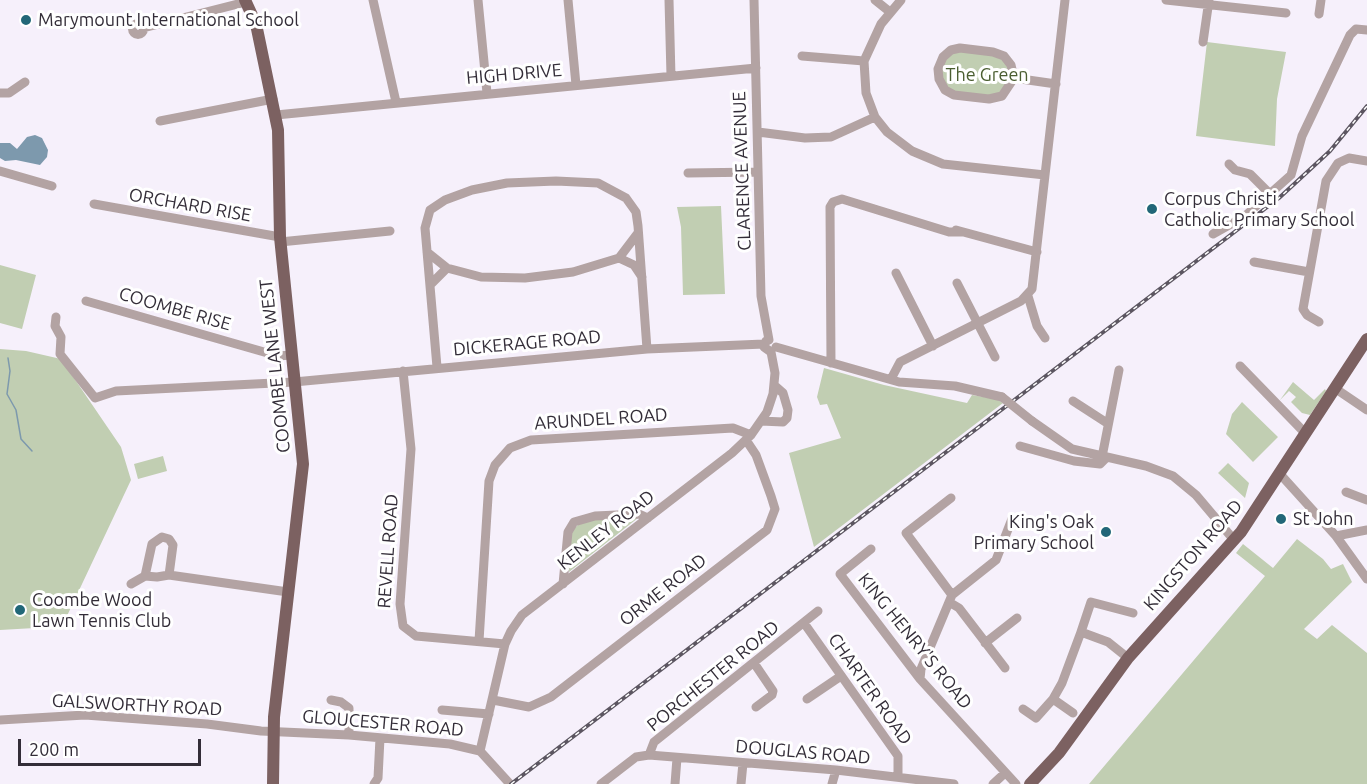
<!DOCTYPE html>
<html>
<head>
<meta charset="utf-8">
<style>
	body { margin:0 }
	#map { position:relative; width:1367px; height:784px; overflow:hidden; background:#f6f0fb; font-family:Ubuntu,sans-serif }
	canvas { display:block }
	.scale { position:absolute; left:18px; top:739px; width:183px; height:27px; box-sizing:border-box; border:3px solid #332d38; border-top:0; padding-left:8px; font-size:18px; line-height:21px; white-space:nowrap; color:#332d38; -webkit-text-stroke:4px #fff; paint-order:stroke }
</style>
</head>
<body>
<div id="map">
<canvas width="1367" height="784"></canvas>
<div class="scale">200 m</div>
</div>
<script>
const g = document.querySelector('canvas').getContext('2d');
g.lineJoin = 'round';
function fillPath(path, color) {
  g.fillStyle = color;
  g.fill(path, 'evenodd');
}
function poly(rows) {
  const path = new Path2D();
  for (const r of rows) {
    if (r.length === 3) {
      path.moveTo(r[0] + r[2], r[1]);
      path.arc(r[0], r[1], r[2], 0, 2 * Math.PI);
      continue;
    }
    path.moveTo(r[0], r[1]);
    for (let i = 2; i < r.length; i += 2) path.lineTo(r[i], r[i + 1]);
  }
  return path;
}
function stroke(path, color, width, dash) {
  g.strokeStyle = color;
  g.lineWidth = width;
  g.lineCap = dash ? 'butt' : 'round';
  g.setLineDash(dash || []);
  g.stroke(path);
}
function drawText(font, color, halo, rows, align = 'center') {
  g.font = font + ' Ubuntu,sans-serif';
  g.lineWidth = 6;
  g.setLineDash([]);
  g.textBaseline = 'middle';
  g.strokeStyle = halo;
  g.fillStyle = color;
  for (const [text, x, y, turn = 0] of rows) {
    g.save();
    g.translate(x, y);
    g.rotate((+turn || 0) * Math.PI / 180);
    g.textAlign = isNaN(turn) ? turn : align;
    if (halo) g.strokeText(text, 0, 0);
    g.fillText(text, 0, 0);
    g.restore();
  }
}
fillPath(poly([
	[1207,42,1286,52,1277,99,1275,146,1196,136],
	[951,50,1004,56,1014,78,1002,96,954,95,939,79,943,57],
	[721,206,725,294,683,295,681,227,677,207],
	[0,265,36,275,22,329,0,323],
	[0,349,26,351,61,359,121,447,131,480,66,618,68,629,52,627,0,630],
	[824,368,884,385,967,403,972,395,996,399,1003,403,814,547,789,453,841,438,827,404,820,405,817,397],
	[1293,382,1314,400,1325,389,1326,391,1310,415,1302,413,1291,402,1296,397,1289,391,1280,400],
	[1242,402,1278,437,1253,462,1226,434,1232,414],
	[163,456,167,471,138,479,134,464],
	[1228,463,1249,483,1245,498,1218,473],
	[638,518,569,572,570,532,585,519],
	[1297,539,1323,559,1331,569,1343,564,1352,582,1304,629,1317,639,1332,625,1367,653,1367,784,1089,784,1265,576,1236,553,1243,544,1273,568]
]), '#c1ceb2');
fillPath(poly([
	[35,135,42,138,48,150,47,157,40,165,16,160,5,161,0,158,0,143,10,143,17,149,27,137]
]), '#7d99ad');
stroke(poly([
	[8,358,10,371,7,394,16,410,21,439,32,451]
]), '#7d99ad', 1.5);
stroke(poly([
	[373,0,396,102],
	[478,0,487,93],
	[568,0,576,85],
	[669,0,671,76],
	[754,0,761,296,769,340],
	[875,0,890,12],
	[901,0,881,24,864,61,866,93,875,117,887,132,912,151,943,164,1045,175],
	[1166,0,1286,13],
	[1319,14,1321,0],
	[138,29,5.5],
	[143,28,246,2],
	[1203,42,1209,0],
	[802,56,864,61],
	[1014,78,1011,65,1004,56,993,52,960,48,951,50,943,57,938,69,939,79,945,90,954,95,989,99,1002,96,1014,78,1056,84],
	[0,93,9,93,25,82],
	[276,115,756,68],
	[160,121,273,99],
	[758,132,805,138,831,137,875,117],
	[1229,164,1235,170,1250,174,1270,194],
	[0,171,52,186],
	[688,173,758,172],
	[94,204,280,237],
	[956,230,1037,252],
	[1213,234,1245,216,1291,175,1302,136,1350,35,1356,29,1367,30],
	[280,242,390,231],
	[427,252,447,268],
	[619,258,634,265,642,277],
	[1254,262,1309,272],
	[896,273,933,346],
	[957,283,995,357],
	[431,284,447,268,481,277,525,278,573,272,619,258,638,233],
	[1028,296,1037,326,1045,338],
	[86,301,278,356,291,355],
	[56,317,55,326,61,337,60,354,95,398,116,391,294,382,647,349,764,344],
	[1319,322,1307,315,1303,309,1326,181,1338,163,1349,158,1367,161],
	[776,347,899,382,955,386,1002,397],
	[831,363,830,207,833,202,842,199,949,232,961,232],
	[1240,366,1306,434],
	[437,367,425,228,430,210,445,200,472,190,507,183,556,181,598,183,626,198,636,212,638,226,647,349],
	[403,371,411,449,400,604,403,626,416,636,505,644],
	[891,379,900,362,1021,301,1032,289,1065,0],
	[1336,389,1367,410],
	[1073,401,1107,423],
	[761,421,783,422,787,418,788,410,783,393,775,386],
	[1032,421,1072,449,1146,466,1173,476,1196,495,1234,540],
	[1020,446,1074,461,1100,464,1106,458],
	[1102,457,1119,370],
	[1280,474,1336,536,1367,579],
	[1346,492,1367,500],
	[951,498,906,533,952,595],
	[1336,536,1367,530],
	[871,549,840,574,920,679,1016,784],
	[145,576,152,544,162,537,169,539,173,545,169,575],
	[131,584,145,576,157,577,169,575,288,592],
	[563,584,568,532,574,522,595,516,639,514,648,518],
	[949,602,959,608,1005,668],
	[804,623,898,756,898,777],
	[1081,632,1091,602,1133,613],
	[479,641,489,481,495,465,510,448,531,440,733,428,751,435],
	[985,643,1017,618],
	[754,663,773,691,772,695,756,707],
	[920,679,921,669,952,595,996,560,1012,519],
	[807,699,841,676],
	[1053,699,1073,713],
	[331,700,341,702,349,708,349,735],
	[493,700,529,707,551,697,767,530,775,509,771,496,756,455,746,440],
	[1023,709,1036,718,1053,699,1062,683,1081,632,1108,642,1128,658],
	[442,710,489,714],
	[0,720,85,715,207,724,261,731,349,735,450,744,480,751,510,784],
	[480,751,505,644,511,631,522,615,732,453,751,435,767,412,773,394,775,373,771,352,764,347,766,341],
	[649,755,654,742,818,611],
	[374,784,378,778,380,738],
	[601,784,636,757,649,755,836,770,954,784],
	[675,784,677,758],
	[741,784,743,763],
	[832,784,836,770],
	[993,784,1005,773]
]), '#b3a3a3', 9);
stroke(poly([
	[245,0,256,24,278,130,280,237,303,464,274,717,273,784],
	[1030,784,1059,753,1128,658,1241,532,1367,339]
]), '#7c6161', 12);
const rail = poly([
	[511,784,1279,198,1330,151,1367,106]
]);
stroke(rail, '#5c5661', 4);
stroke(rail, '#fff', 1.5, [4.5]);
stroke(poly([
	[1002,397,1032,421]
]), '#b3a3a3', 9);
for (const [x, y, r, color] of [
	[26,20,6,"#226778"],
	[1152,209,6,"#226778"],
	[1281,519,6,"#226778"],
	[1106,532,6,"#226778"],
	[20,610,6,"#226778"]
]) {
  const dot = new Path2D();
  dot.arc(x, y, r, 0, 2 * Math.PI);
  g.fillStyle = color;
  g.fill(dot);
  stroke(dot, '#fff', 2);
}
drawText('18px', '#332d38', '#fff', [
	["Marymount International School",38,20],
	["Corpus Christi",1164,199],
	["Catholic Primary School",1164,220],
	["St John",1293,519],
	["King's Oak",1094,522,"right"],
	["Primary School",1094,543,"right"],
	["Coombe Wood",32,600],
	["Lawn Tennis Club",32,621]
], 'left');
drawText('18px', '#332d38', '#fff', [
	["HIGH DRIVE",514,74,-5],
	["CLARENCE AVENUE",742,171,-92],
	["ORCHARD RISE",190,205,10],
	["COOMBE RISE",175,309,16],
	["DICKERAGE ROAD",527,343,-5],
	["COOMBE LANE WEST",275,366,-96],
	["ARUNDEL ROAD",601,419,-4],
	["KENLEY ROAD",606,530,-38],
	["REVELL ROAD",388,551,-86],
	["KINGSTON ROAD",1193,555,-49],
	["ORME ROAD",663,590,-38],
	["KING HENRY'S ROAD",915,641,51],
	["PORCHESTER ROAD",713,676,-39],
	["CHARTER ROAD",870,689,55],
	["GALSWORTHY ROAD",137,705,3],
	["GLOUCESTER ROAD",383,723,5],
	["DOUGLAS ROAD",803,752,5]
]);
drawText('18px', '#4b5e31', '#fff', [
	["The Green",987,75]
]);
</script>
</body>
</html>
